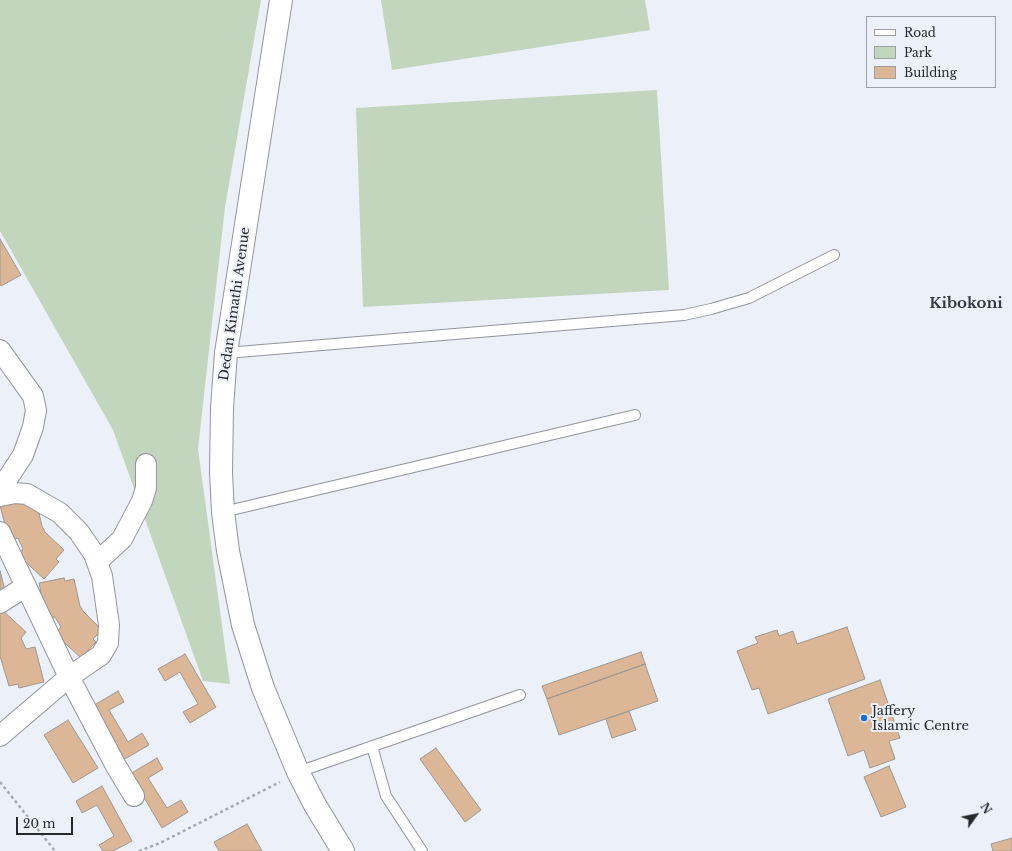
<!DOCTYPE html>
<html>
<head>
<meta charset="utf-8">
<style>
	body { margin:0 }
	#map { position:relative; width:1012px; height:851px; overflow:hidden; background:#ecf0f9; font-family:"Libre Baskerville",serif }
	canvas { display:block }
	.legend { position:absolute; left:866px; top:16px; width:130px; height:72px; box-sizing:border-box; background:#ecf0f9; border:1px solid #9da0a7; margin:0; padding:5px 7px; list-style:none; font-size:12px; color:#27292c }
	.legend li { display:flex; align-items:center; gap:8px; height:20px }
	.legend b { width:20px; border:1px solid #9da0a7 }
	.north { position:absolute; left:956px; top:795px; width:40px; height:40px; -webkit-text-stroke:3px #ecf0f9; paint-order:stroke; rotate:57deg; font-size:11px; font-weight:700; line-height:16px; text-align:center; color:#27292c }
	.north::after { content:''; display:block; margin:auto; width:14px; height:18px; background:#27292c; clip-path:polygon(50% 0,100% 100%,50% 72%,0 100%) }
	.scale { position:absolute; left:16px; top:817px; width:57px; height:18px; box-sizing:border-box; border:2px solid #27292c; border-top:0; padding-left:5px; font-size:12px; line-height:14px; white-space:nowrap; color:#27292c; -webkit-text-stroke:3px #ecf0f9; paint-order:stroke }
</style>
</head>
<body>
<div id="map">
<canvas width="1012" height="851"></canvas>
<ul class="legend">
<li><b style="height:5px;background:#fff"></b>Road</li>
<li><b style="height:11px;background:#c2d6bd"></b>Park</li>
<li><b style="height:11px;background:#dbb697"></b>Building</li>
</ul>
<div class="north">N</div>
<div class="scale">20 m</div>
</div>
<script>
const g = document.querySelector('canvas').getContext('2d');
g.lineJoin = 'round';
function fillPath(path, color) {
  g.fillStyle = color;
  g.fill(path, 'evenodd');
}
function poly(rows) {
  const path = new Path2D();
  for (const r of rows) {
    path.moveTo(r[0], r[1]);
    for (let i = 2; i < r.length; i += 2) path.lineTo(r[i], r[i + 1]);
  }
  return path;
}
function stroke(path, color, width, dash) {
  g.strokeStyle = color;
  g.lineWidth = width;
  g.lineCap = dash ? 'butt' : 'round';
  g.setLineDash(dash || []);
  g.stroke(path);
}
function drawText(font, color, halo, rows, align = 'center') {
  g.font = font + ' "Libre Baskerville",serif';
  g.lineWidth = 4;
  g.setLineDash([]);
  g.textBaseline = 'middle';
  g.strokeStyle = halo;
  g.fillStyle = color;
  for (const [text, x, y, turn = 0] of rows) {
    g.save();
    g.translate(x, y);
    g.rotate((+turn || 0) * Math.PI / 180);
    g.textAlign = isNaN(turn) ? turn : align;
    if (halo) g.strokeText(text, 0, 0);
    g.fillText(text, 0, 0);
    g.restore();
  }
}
fillPath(poly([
	[0,0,261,0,225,207,198,449,230,684,203,681,113,430,0,231],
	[381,0,645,0,650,30,392,70],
	[657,90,669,290,363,307,356,108]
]), '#c2d6bd');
const building = poly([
	[0,239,21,275,1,286,0,284,0,239],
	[25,499,36,501,42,526,45,532,64,550,56,559,59,562,44,579,18,555,23,549,18,538,9,541,0,505,25,499],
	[0,571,6,594,0,595,0,571],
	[64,578,65,581,74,579,80,606,83,611,102,630,93,639,96,642,81,658,55,634,61,627,55,617,46,618,39,583,64,578],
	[0,608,26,632,21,638,26,649,35,647,44,682,19,688,18,684,9,686,0,656,0,608],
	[847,627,865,679,768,714,759,688,752,690,737,651,758,643,755,637,777,630,779,636,793,631,797,644,847,627],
	[641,652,645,664,547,699,542,686,641,652],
	[185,654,216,707,190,723,183,712,198,704,180,672,165,681,158,669,185,654],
	[645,664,658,701,559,735,547,699,645,664],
	[880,680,900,738,889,741,895,759,870,768,864,750,848,756,828,699,880,680],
	[118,691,124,702,109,710,128,742,142,733,149,745,123,760,91,707,118,691],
	[629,711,636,730,612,738,606,719,629,711],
	[68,720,98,768,73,783,44,735,68,720],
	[436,748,481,810,465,822,420,759,436,748],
	[157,758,163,769,148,778,167,808,181,800,188,812,162,828,130,774,157,758],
	[889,766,906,807,881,817,864,777,889,766],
	[102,786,132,841,113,851,103,851,99,845,114,836,97,805,82,813,76,801,102,786],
	[247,824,262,851,219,851,214,842,247,824],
	[1012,838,1012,851,993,851,991,844,1012,838]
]);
fillPath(building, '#dbb697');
stroke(building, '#9e9790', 1);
const lane = poly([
	[226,353,684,315,711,309,749,298,834,255],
	[223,512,635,415],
	[372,746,386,796,422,851],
	[298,772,520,695]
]);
const street = poly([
	[0,350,33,396,36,410,33,427,23,455,0,490],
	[0,496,15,493,27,494,60,513,79,532,94,554,102,576,109,625,108,643,101,655,69,677,0,736],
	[0,532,69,677,116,766,134,796],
	[97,562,122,539,142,501,146,488,146,464],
	[0,603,26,586]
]);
const secondary = poly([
	[281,0,226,353,222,408,221,473,223,512,228,551,243,625,263,688,298,772,315,805,343,851]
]);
stroke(lane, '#91959d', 12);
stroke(street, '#91959d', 22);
stroke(secondary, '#91959d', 24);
stroke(poly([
	[0,782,55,851],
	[139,851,160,843,280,782]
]), '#a6a9b0', 2.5, [3, 3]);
stroke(lane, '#fff', 10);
stroke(street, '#fff', 20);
stroke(secondary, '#fff', 22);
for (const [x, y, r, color] of [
	[864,718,4,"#186bd5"]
]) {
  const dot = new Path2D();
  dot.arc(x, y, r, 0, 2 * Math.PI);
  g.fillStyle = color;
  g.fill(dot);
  stroke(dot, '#ecf0f9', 1.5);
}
drawText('13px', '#27292c', '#ecf0f9', [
	["Dedan Kimathi Avenue",235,304,-82]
]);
drawText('13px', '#27292c', '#ecf0f9', [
	["Jaffery",872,711],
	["Islamic Centre",872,726]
], 'left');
drawText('bold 15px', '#35393f', '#ecf0f9', [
	["Kibokoni",966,304]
]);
</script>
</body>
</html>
